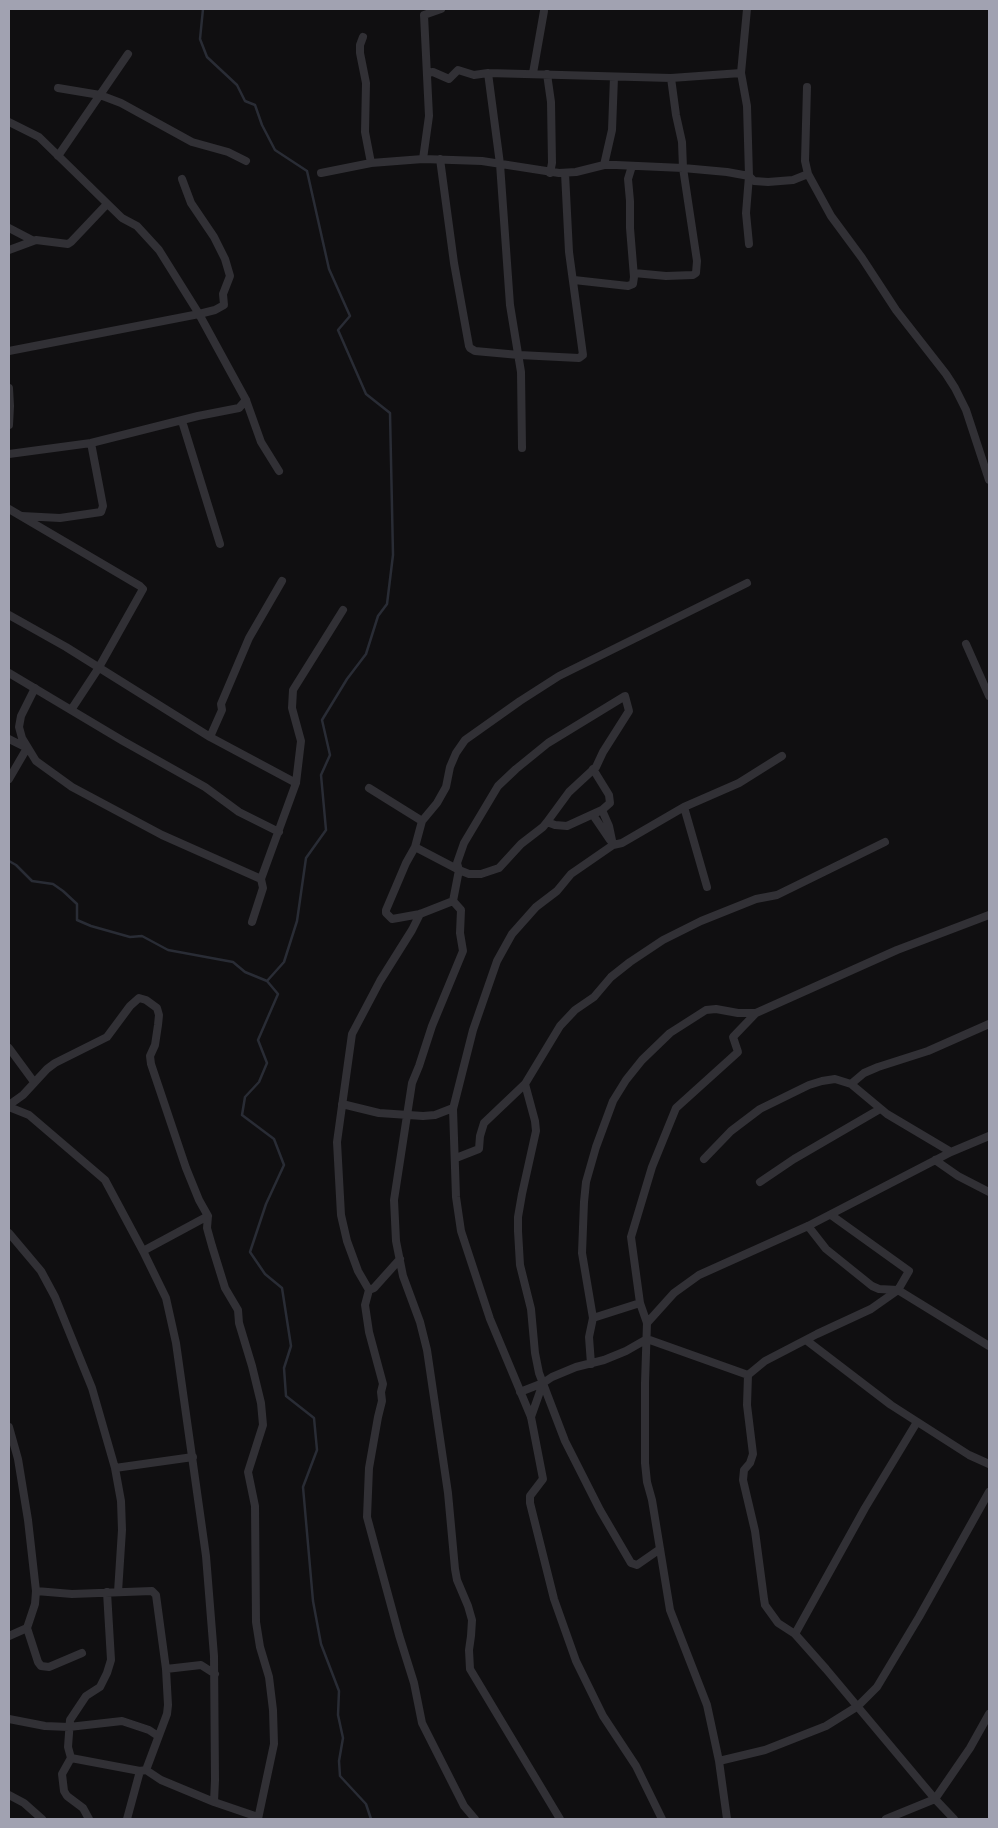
<!DOCTYPE html>
<html>
<head>
<meta charset="utf-8">
<style>
	body { margin:0 }
	#map { position:relative; width:998px; height:1828px; overflow:hidden; background:#100f11; font-family:"Roboto Condensed",sans-serif }
	canvas { display:block }
	.frame { position:absolute; inset:0; border:10px solid #a1a2b1; pointer-events:none }
</style>
</head>
<body>
<div id="map">
<canvas width="998" height="1828"></canvas>
<div class="frame"></div>
</div>
<script>
const g = document.querySelector('canvas').getContext('2d');
g.lineJoin = 'round';
function poly(rows) {
  const path = new Path2D();
  for (const r of rows) {
    path.moveTo(r[0], r[1]);
    for (let i = 2; i < r.length; i += 2) path.lineTo(r[i], r[i + 1]);
  }
  return path;
}
function stroke(path, color, width, dash) {
  g.strokeStyle = color;
  g.lineWidth = width;
  g.lineCap = dash ? 'butt' : 'round';
  g.setLineDash(dash || []);
  g.stroke(path);
}
stroke(poly([
	[203,9,200,39,207,57,237,85,245,101,255,105,262,125,275,150,307,171,329,269,350,316,338,330,366,394,390,413,393,555,387,604,378,616,366,654,347,679,322,720,330,755,321,775,326,830,306,858,297,921,284,962,267,981,278,994,258,1040,267,1063,259,1082,245,1097,242,1115,274,1139,284,1165,266,1204,250,1252,265,1274,282,1288,291,1346,284,1368,286,1396,314,1418,317,1450,303,1487,313,1601,321,1644,339,1691,338,1715,343,1738,339,1761,340,1776,366,1804,371,1819],
	[9,861,16,865,32,881,53,884,63,891,77,904,77,920,91,926,130,937,142,936,168,950,233,962,245,972,267,981]
]), '#292c35', 2.5);
stroke(poly([
	[747,9,741,73,747,106,749,176,746,213,749,244],
	[363,37,360,45,360,53,366,83,365,132,371,163],
	[488,73,500,164,510,305,521,372,522,448],
	[533,73,544,11],
	[547,74,551,102,552,163,550,173],
	[671,78,741,73],
	[807,87,805,161,808,174,831,216,862,258,896,310,946,374,955,388,966,410,989,480],
	[58,88,100,95,121,103,192,142,228,152,246,161],
	[9,122,39,137,122,218,137,226,159,250,199,314,217,347,246,400,261,442,279,471],
	[58,156,128,54],
	[423,159,429,116,424,15,441,9],
	[440,159,454,263,469,346,470,348,475,351,519,355,579,358,583,355,569,252,565,173],
	[604,165,612,130,614,77],
	[321,173,371,163,423,159,482,161,559,173,576,172,604,165,616,165,683,168,682,142,676,115,671,78,488,73,474,75,458,70,449,79,433,72,427,73],
	[9,228,32,240],
	[9,250,36,240,68,244,71,242,107,204],
	[634,273,666,276,693,275,696,273,697,261,683,168,727,172,749,176,754,181,768,182,793,180,808,174],
	[574,280,628,286,633,284,634,277,630,228,630,201,628,179,632,166],
	[9,351,199,314,215,310,224,305,223,294,230,276,225,259,214,237,191,203,182,179],
	[9,388,10,406,9,425],
	[182,421,220,544],
	[9,454,91,443,198,416,239,408,246,400],
	[9,509,140,586,143,589,98,669,71,710],
	[22,516,60,518,101,512,103,506,91,443],
	[9,615,66,647,210,737,296,783],
	[966,644,989,696],
	[9,673,123,741,205,787,239,812,279,832],
	[35,688,21,716,19,727,22,738,36,761,72,787,162,835,261,879],
	[210,737,222,710,221,704,249,638,282,581],
	[9,739,27,748,9,779],
	[593,769,609,795,610,803,602,810,609,826,613,845],
	[369,788,422,821],
	[684,807,707,887],
	[593,815,610,840],
	[547,822,569,792,596,767,603,752,629,711,625,696,548,743,516,769,498,786,464,843,457,863,459,870,453,901,461,910,460,933,463,951,432,1026,419,1066,412,1083,394,1200,396,1241,403,1276,420,1322,427,1350,448,1493,455,1569,457,1580,468,1606,472,1620,471,1636,469,1650,470,1669,560,1819],
	[415,847,459,870,469,874,481,874,499,868,521,844,543,827,547,822,555,825,567,826,602,810],
	[453,901,420,914,398,918,392,919,386,913,386,910,406,863,415,847,422,821,437,803,446,787,450,767,456,753,465,740,520,701,559,676,747,583],
	[252,922,263,888,261,879,296,783,301,741,292,708,293,690,343,610],
	[9,1048,34,1082],
	[525,1084,535,1121,536,1131,522,1194,518,1217,518,1231,520,1265,531,1309,535,1353,539,1373,565,1441,600,1510,631,1563,637,1565,660,1549],
	[851,1084,864,1073,878,1067,928,1051,989,1024],
	[342,1104,379,1113,423,1116,435,1115,453,1108],
	[9,1105,23,1095,47,1069,55,1063,107,1037,130,1006,139,998,146,1000,157,1008,159,1015,158,1025,155,1045,150,1056,151,1064,186,1168,199,1200,208,1216,207,1228,212,1246,225,1288,238,1310,239,1323,252,1366,261,1403,263,1425,248,1472,255,1506,256,1622,260,1647,269,1677,273,1710,274,1744,258,1819],
	[9,1107,29,1115,105,1180,143,1251,166,1298,176,1343,206,1556,214,1656,215,1780,214,1802],
	[456,1158,479,1149,480,1136,484,1123,525,1084,560,1026,575,1010,594,997,611,977,630,962,663,940,701,921,756,899,777,895,885,842],
	[704,1159,731,1131,760,1109,809,1085,822,1081,835,1079,851,1084,887,1114,951,1152],
	[935,1160,958,1176,989,1192],
	[760,1182,794,1159,880,1109],
	[831,1215,909,1271,898,1290,871,1309,817,1334,765,1361,748,1375,747,1405,753,1454,750,1463,744,1470,743,1480,755,1531,764,1599,765,1605,778,1623,795,1634,826,1669,935,1799,954,1819],
	[808,1226,826,1249,872,1286,879,1289,898,1290,989,1346],
	[9,1233,41,1271,55,1297,92,1388,115,1468,121,1501,122,1530,118,1592],
	[143,1251,208,1216],
	[400,1259,374,1288,369,1290,365,1305,369,1332,383,1384,381,1392,382,1401,378,1417,369,1468,367,1517,399,1635,414,1683,422,1723,464,1806,475,1819],
	[369,1290,358,1271,347,1241,341,1215,337,1142,352,1034,380,981,412,930,420,914],
	[593,1318,582,1253,584,1202,586,1182,596,1147,613,1101,626,1080,642,1060,670,1033,706,1010,716,1009,738,1013,756,1013],
	[647,1323,674,1293,699,1275,808,1226,951,1152,989,1136],
	[806,1340,891,1405,969,1455,989,1464],
	[591,1364,589,1337,593,1318,640,1303],
	[520,1392,543,1383],
	[531,1417,543,1383,552,1377,576,1367,604,1360,626,1351,647,1339,748,1375],
	[9,1427,18,1459,28,1520,36,1591,35,1604,27,1628,9,1636],
	[115,1468,193,1457],
	[36,1591,72,1594,152,1591,156,1595,166,1669,168,1705,167,1714,146,1770],
	[27,1628,38,1662,41,1666,49,1667,82,1653],
	[795,1634,865,1508,917,1422],
	[166,1669,201,1665,215,1674],
	[9,1719,45,1726,69,1727,122,1721,149,1730,158,1736],
	[71,1758,140,1771,146,1770,161,1780,214,1802,258,1817],
	[719,1761,765,1750,826,1726,858,1706,877,1687,919,1617,989,1492],
	[9,1795,24,1803,42,1819],
	[89,1819,83,1808,67,1796,64,1791,62,1774,71,1758,68,1747,70,1720,86,1696,100,1687,107,1673,111,1660,107,1592],
	[127,1819,140,1771],
	[662,1819,636,1766,603,1716,576,1661,554,1599,530,1503,530,1496,543,1479,531,1417,490,1319,461,1231,456,1197,453,1109,473,1030,497,961,512,934,536,907,557,891,571,874,613,845,622,843,684,807,739,783,782,756],
	[727,1819,719,1761,707,1705,670,1610,652,1500,647,1482,645,1463,645,1383,647,1323,640,1303,631,1237,652,1167,676,1108,738,1052,733,1037,756,1013,897,950,989,915],
	[886,1819,935,1799,970,1748,989,1714]
]), '#313035', 8);
</script>
</body>
</html>
